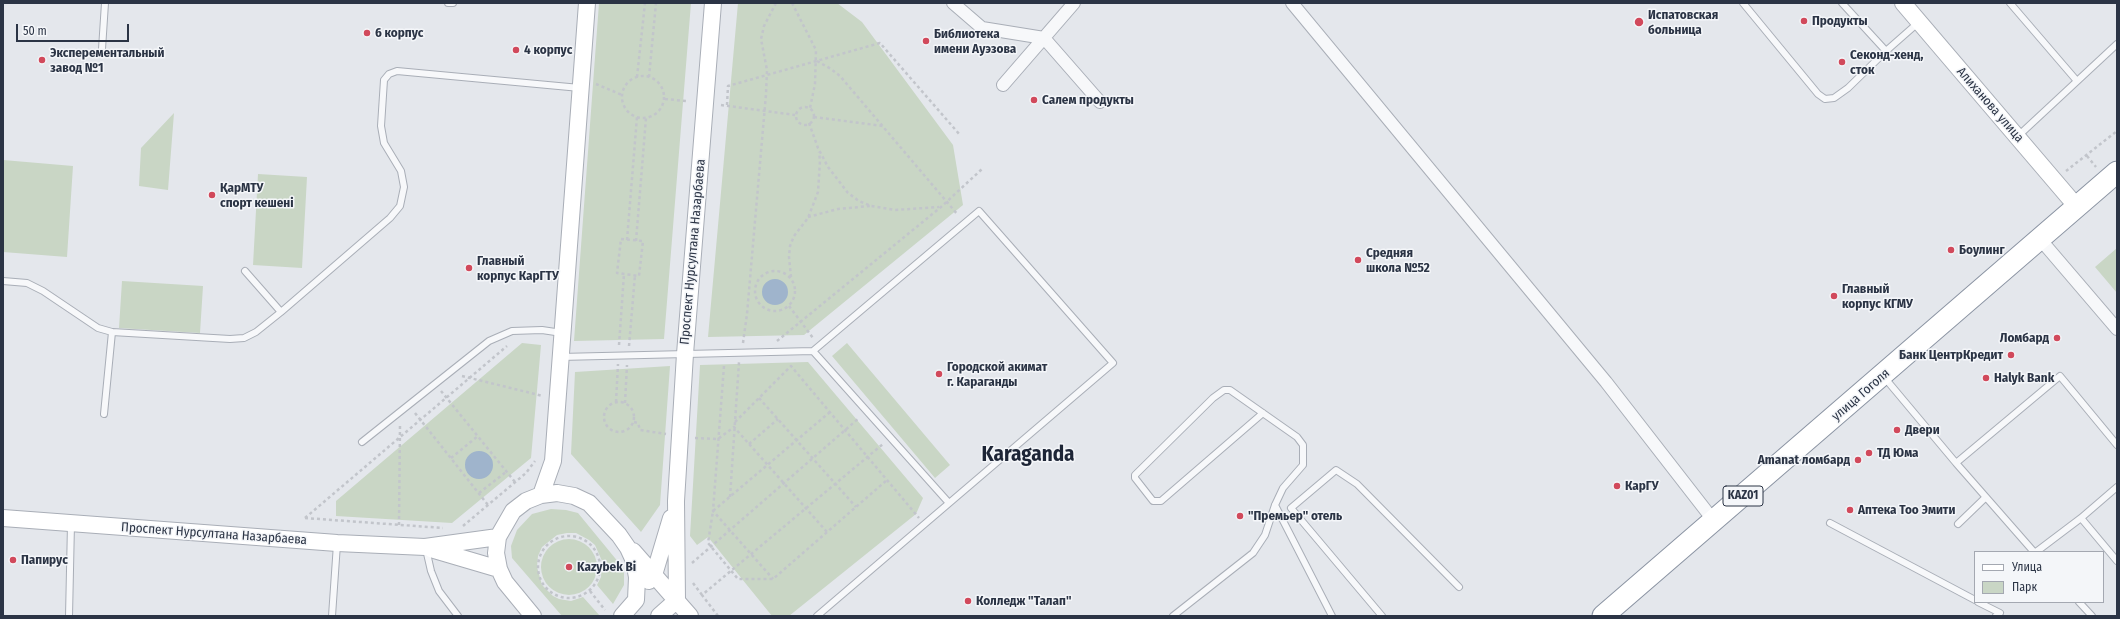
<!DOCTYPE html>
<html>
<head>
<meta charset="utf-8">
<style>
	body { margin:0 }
	#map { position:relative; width:2120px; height:619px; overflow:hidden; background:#e4e7ec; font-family:"Fira Sans Condensed",sans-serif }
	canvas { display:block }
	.frame { position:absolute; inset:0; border:4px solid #2b3445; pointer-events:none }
	.legend { position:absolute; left:1974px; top:551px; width:130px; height:52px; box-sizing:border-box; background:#f4f6f9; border:1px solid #a4a8b1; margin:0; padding:5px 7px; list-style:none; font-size:12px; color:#2b3445 }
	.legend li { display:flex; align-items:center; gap:8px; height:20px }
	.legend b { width:20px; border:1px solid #a4a8b1 }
	.scale { position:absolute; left:16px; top:24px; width:113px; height:18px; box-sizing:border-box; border:2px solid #2b3445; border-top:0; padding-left:5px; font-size:12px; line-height:14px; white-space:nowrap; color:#2b3445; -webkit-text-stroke:3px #f4f6f9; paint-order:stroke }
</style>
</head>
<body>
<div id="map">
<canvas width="2120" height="619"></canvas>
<div class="frame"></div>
<ul class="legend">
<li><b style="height:5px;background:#fff"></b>Улица</li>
<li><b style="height:11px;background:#c9d6c5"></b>Парк</li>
</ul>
<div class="scale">50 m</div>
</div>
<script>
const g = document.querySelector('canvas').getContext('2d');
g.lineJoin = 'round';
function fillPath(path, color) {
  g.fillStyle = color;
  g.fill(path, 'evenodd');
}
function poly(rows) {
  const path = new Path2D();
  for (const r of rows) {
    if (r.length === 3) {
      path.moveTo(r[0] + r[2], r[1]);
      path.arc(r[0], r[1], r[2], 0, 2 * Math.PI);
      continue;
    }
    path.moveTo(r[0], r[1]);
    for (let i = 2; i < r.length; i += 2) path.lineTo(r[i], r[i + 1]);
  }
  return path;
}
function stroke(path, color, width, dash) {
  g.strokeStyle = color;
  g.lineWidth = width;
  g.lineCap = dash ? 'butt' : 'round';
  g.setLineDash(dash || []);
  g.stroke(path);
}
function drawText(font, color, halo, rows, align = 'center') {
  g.font = font + ' "Fira Sans Condensed",sans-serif';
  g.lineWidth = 3;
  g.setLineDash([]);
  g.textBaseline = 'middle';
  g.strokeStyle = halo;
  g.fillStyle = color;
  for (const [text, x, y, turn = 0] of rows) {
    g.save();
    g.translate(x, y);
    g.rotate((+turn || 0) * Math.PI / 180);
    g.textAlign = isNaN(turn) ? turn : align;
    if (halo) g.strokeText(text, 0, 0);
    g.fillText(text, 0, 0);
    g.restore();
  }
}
fillPath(poly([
	[599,3,691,3,664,339,574,341],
	[738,3,837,3,862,22,953,145,963,205,804,335,708,337],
	[174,113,168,190,139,186,141,148],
	[3,160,73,166,67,257,3,252],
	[258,174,307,177,302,268,253,265],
	[2117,248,2117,293,2095,267],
	[122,281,203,286,200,333,119,328],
	[522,343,541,345,531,458,452,523,336,516,336,501],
	[847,343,950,465,935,478,832,356],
	[808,362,923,498,916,514,789,616,772,616,708,537,697,545,690,536,700,365],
	[670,366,660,505,641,532,571,454,575,372],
	[551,509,566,510,578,513,624,569,624,585,613,604,597,585,601,577,602,561,595,545,589,540,576,533,567,533,557,535,542,547,538,556,537,567,542,585,553,596,559,599,571,601,583,597,600,616,562,616,512,558,511,546,517,530,532,514],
	[569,567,28]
]), '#c9d6c5');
fillPath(poly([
	[775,292,13],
	[479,465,14]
]), '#9fb4cc');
const lane = poly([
	[448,3,453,3],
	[1743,3,1818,94,1825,99,1834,98,1848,88,1886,51,1919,22],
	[1842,3,1886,51],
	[2010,3,2077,81],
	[102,49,105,3],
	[2017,137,2117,44],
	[245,271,281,312,390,218,400,206,404,187,401,171,384,143,381,126,384,80,389,74,397,71,580,88],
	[3,281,27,283,43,291,98,328,112,332],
	[813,351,949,503],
	[560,357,813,351,979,211,1113,363,817,616],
	[1884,377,1956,463,2034,552],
	[104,414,112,332,230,339,244,338,256,332,281,312],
	[362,442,489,341,512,331,542,330,562,333],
	[1956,463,2060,376,2117,445],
	[1275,505,1332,616],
	[2081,518,2117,561],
	[1830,523,1975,600],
	[1958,524,1986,497],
	[426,549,431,571,439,591,458,616],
	[2036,552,2081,518,2117,487],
	[1978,602,2000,613,1996,616],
	[2079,602,2092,616],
	[69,616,71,524],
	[332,616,337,544],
	[1173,616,1253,553,1265,535,1275,505,1283,488,1303,465,1303,445,1297,437,1230,390,1224,390,1213,398,1135,475,1135,478,1153,501,1161,501,1263,413],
	[1382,616,1291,508,1336,470,1357,484,1459,587]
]);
const street = poly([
	[953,3,982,28,1044,38,1100,102],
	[1292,3,1606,382,1714,521],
	[1003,85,1074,3],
	[2040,239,2117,329]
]);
const secondary = poly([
	[1903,3,2077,207],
	[541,495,553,461,587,3],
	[3,518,337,543,425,547,498,537],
	[431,549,499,569],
	[633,551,690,616],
	[649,581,654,575,671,518],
	[533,616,505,582,499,569,496,553,498,537,513,511,526,501,541,495,557,493,574,496,589,503,619,535,628,548,634,561,637,577,636,600,622,616],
	[659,616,677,600,676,501,685,354,713,3]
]);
const highway = poly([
	[1603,616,2117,172]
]);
stroke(lane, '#a9aeb7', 8);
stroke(street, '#a9aeb7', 14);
stroke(secondary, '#a9aeb7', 18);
stroke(highway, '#8b94a3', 23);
stroke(poly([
	[792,3,816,50,815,84,810,108],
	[817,61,831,69,840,76,958,215],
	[643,97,21],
	[637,77,645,3],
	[649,77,656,3],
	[596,84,622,95],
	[665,99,686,101],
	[721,105,795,115],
	[727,105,728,86,880,43,960,135],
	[805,116,9],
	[814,117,883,126],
	[809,123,818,148,828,167,848,193,859,201,871,206,895,210,939,207],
	[2087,156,2096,167],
	[2066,171,2117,131],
	[808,217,838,209,870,206],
	[621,239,643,241,639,276,617,273,621,239],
	[627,240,637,117],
	[636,241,646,118],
	[775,291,20],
	[791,277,789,257,790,246,794,236,808,218,818,192,820,161,819,152],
	[789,306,813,338],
	[777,341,941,207,982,169],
	[743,343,747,314,766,94,767,70,761,39,764,26,776,3],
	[619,345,624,274],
	[629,346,635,275],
	[724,366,713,511,773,579],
	[462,376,543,396],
	[441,391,515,482],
	[759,398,856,507],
	[619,417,15],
	[616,402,618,364],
	[625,403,627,365],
	[830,412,713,511,708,543,738,579,773,579,887,480],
	[415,413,488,505],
	[634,422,638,423,640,430,666,434],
	[735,422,791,366,919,518],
	[695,438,718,439,734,427,827,532],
	[749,444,778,419],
	[451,458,478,436],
	[479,493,506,472],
	[730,497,739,362],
	[305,518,443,528],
	[305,518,507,346],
	[399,525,400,425],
	[463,526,526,473,535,461],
	[569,567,31],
	[692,563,859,418],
	[693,583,702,595],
	[590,591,605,610],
	[718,616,702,595,883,444]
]), '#c2c5cb', 2.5, [3, 3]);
stroke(lane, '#f7f8fa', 6);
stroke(street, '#f7f8fa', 12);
stroke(secondary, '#fff', 16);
stroke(highway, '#fff', 21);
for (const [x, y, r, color] of [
	[1804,21,4,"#d1495b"],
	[1639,22,5,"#d1495b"],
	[367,33,4,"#d1495b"],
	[926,41,4,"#d1495b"],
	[516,50,4,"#d1495b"],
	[42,60,4,"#d1495b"],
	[1842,62,4,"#d1495b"],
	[1034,100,4,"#d1495b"],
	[212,195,4,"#d1495b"],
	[1951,250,4,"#d1495b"],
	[1358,260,4,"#d1495b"],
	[469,268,4,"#d1495b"],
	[1834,296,4,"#d1495b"],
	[2057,338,4,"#d1495b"],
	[2011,355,4,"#d1495b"],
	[939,374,4,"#d1495b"],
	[1986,378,4,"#d1495b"],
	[1897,430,4,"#d1495b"],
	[1869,453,4,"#d1495b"],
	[1858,460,4,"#d1495b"],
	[1617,486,4,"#d1495b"],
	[1850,510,4,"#d1495b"],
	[1240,516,4,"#d1495b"],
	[13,560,4,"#d1495b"],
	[569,567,4,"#d1495b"],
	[968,601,4,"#d1495b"]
]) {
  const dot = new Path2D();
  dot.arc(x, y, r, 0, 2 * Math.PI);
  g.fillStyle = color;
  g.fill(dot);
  stroke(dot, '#f4f6f9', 1.5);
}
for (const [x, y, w] of [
	[1743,496,40]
]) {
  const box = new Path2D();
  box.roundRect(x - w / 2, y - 10, w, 20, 3);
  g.fillStyle = '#f4f6f9';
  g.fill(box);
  stroke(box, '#2b3445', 1);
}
drawText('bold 12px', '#2b3445', null, [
	["KАZ01",1743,496]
]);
drawText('bold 13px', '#2b3445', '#f4f6f9', [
	["Испатовская",1648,15],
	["больница",1648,30],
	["Продукты",1812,21],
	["6 корпус",375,33],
	["Библиотека",934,34],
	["имени Ауэзова",934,49],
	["4 корпус",524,50],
	["Эксперементальный",50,53],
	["завод №1",50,68],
	["Секонд-хенд,",1850,55],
	["сток",1850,70],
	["Салем продукты",1042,100],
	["ҚарМТУ",220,188],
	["спорт кешені",220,203],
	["Боулинг",1959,250],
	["Средняя",1366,253],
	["школа №52",1366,268],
	["Главный",477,261],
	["корпус КарГТУ",477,276],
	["Главный",1842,289],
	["корпус КГМУ",1842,304],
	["Ломбард",2049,338,"right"],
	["Банк ЦентрКредит",2003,355,"right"],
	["Городской акимат",947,367],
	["г. Караганды",947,382],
	["Halyk Bank",1994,378],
	["Двери",1905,430],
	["ТД Юма",1877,453],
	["Amanat ломбард",1850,460,"right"],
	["КарГУ",1625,486],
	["Аптека Тоо Эмити",1858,510],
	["\"Премьер\" отель",1248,516],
	["Папирус",21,560],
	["Kazybek Bi",577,567],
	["Колледж \"Талап\"",976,601]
], 'left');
drawText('13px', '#2b3445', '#f4f6f9', [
	["Алиханова улица",1990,105,49],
	["Проспект Нурсултана Назарбаева",693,252,-85],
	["улица Гоголя",1861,395,-41],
	["Проспект Нурсултана Назарбаева",214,534,4]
]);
drawText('bold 21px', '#1d2536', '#f4f6f9', [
	["Karaganda",1028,455]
]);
</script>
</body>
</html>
